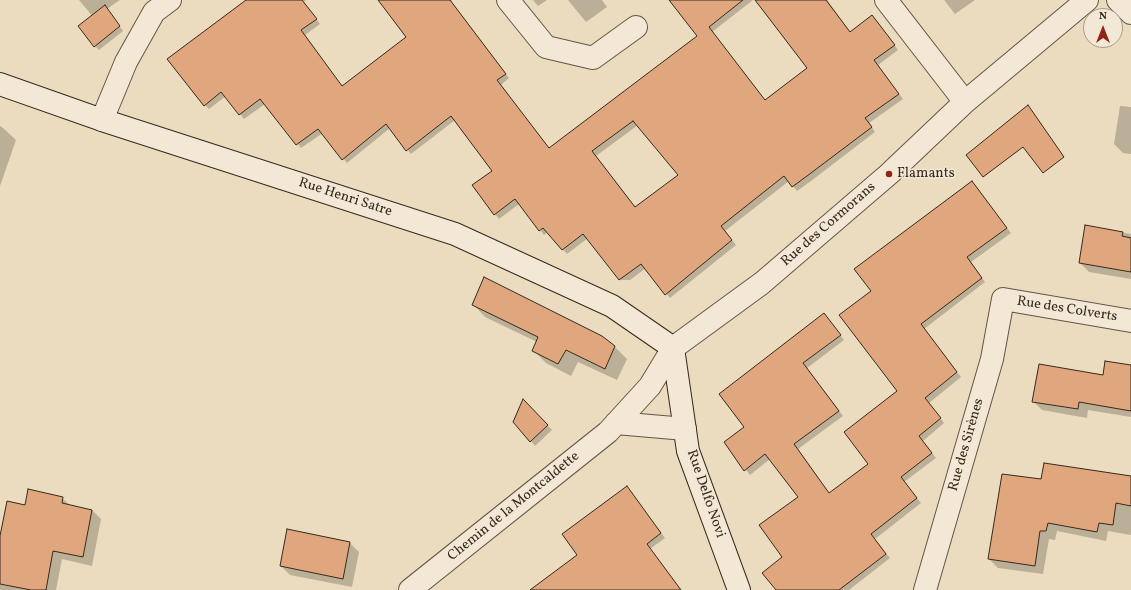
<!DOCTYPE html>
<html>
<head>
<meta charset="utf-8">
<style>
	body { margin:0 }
	#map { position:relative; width:1131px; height:590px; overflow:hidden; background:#ebdbbf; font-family:Vollkorn,serif }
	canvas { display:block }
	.north { position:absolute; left:1083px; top:8px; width:40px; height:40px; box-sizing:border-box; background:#f2e8d5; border:1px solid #a79c8b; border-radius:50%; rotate:0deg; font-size:11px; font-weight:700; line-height:16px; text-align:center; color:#37291d }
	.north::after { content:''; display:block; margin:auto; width:14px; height:18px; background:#8f2418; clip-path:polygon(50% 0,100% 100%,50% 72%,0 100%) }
</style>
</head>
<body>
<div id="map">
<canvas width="1131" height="590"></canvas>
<div class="north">N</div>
</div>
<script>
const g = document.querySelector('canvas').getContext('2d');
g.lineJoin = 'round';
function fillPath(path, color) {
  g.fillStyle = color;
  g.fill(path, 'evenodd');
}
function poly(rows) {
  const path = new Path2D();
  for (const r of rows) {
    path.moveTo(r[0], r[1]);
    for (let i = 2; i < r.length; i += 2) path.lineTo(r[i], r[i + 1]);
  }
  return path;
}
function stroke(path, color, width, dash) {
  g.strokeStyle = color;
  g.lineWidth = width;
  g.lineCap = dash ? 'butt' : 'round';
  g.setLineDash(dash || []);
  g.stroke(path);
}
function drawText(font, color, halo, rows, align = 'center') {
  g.font = font + ' Vollkorn,serif';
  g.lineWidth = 3;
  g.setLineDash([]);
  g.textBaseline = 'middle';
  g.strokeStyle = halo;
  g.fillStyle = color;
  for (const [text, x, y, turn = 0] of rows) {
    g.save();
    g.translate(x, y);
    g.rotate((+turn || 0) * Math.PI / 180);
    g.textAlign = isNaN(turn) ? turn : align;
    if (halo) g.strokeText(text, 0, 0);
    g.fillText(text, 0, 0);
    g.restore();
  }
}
fillPath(poly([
	[79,0,120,0,107,9,123,31,99,50,95,46,93,17],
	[245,0,306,0,304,2,320,24,305,35,342,86,407,38,379,0,452,0,451,1,509,78,501,85,549,149,698,36,670,0,753,0,712,32,765,101,808,69,755,0,827,0,851,33,877,21,898,50,878,65,903,99,869,123,875,132,811,181,797,191,789,181,725,231,736,245,670,298,646,268,630,280,621,280,588,238,567,254,548,232,544,235,540,230,519,204,499,219,495,214,493,171,455,120,411,154,390,128,347,163,323,133,301,148,265,104,244,119,226,96,209,109,205,105,246,1],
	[638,125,679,175,636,208,596,156],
	[533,0,547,0,538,6],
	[568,0,602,0,607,7,586,22],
	[944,0,975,0,955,14],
	[1120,106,1131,107,1131,154,1123,153,1114,144],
	[0,126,3,128,16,140,0,186],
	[972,183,1011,233,971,262,985,282,924,329,961,377,929,403,944,423,923,441,936,458,904,482,921,503,875,539,890,558,849,590,776,590,799,497,770,459,750,475,725,442,745,427,824,314,844,340,807,368,843,416,798,449,830,494,869,464,898,392,872,291],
	[1086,226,1131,234,1131,279,1089,272,1080,263],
	[473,304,615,347,627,359,617,380,578,362,571,376,546,363,533,350,537,342,485,317],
	[1131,366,1131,417,1088,410,1087,418,1042,410,1033,401],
	[524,401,552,430,535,446,531,441],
	[1131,477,1131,535,1108,531,1106,541,1057,531,1055,540,1049,539,1043,574,998,568,989,559,1042,480],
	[627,487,665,538,650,549,681,590,531,590,579,555],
	[62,498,71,506,92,510,101,519,92,566,62,559,56,590,0,590,0,540,26,506],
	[288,530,350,543,359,552,352,587,290,575,281,566]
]), '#0003');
const building = poly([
	[246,0,302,0,317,19,301,30,342,86,406,37,378,0,450,0,506,74,497,80,549,148,697,36,669,0,743,0,709,27,765,100,807,68,755,0,826,0,850,32,872,15,895,45,874,60,899,94,865,118,872,127,807,176,792,187,784,176,721,226,732,240,665,295,641,264,619,280,583,234,562,250,543,228,539,231,515,199,494,215,472,185,492,171,451,116,406,151,386,124,342,160,318,129,296,145,260,99,239,115,221,92,204,106,167,59,246,0],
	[633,121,678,175,635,207,592,151,633,121],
	[105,5,120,26,94,47,78,26,105,5],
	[1028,105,1064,157,1043,173,1023,147,983,177,966,155,1028,105],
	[972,181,1007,228,967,257,982,278,921,324,957,372,925,398,941,418,919,436,932,453,901,477,917,498,871,534,886,554,839,590,776,590,762,573,782,557,759,525,798,497,765,454,744,471,724,442,744,427,719,394,824,313,841,335,803,363,839,411,794,444,829,493,868,464,844,432,897,391,839,315,871,291,854,269,972,181],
	[1085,225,1123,232,1122,236,1131,238,1131,272,1079,263,1085,225],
	[484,277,602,336,615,346,605,369,566,350,558,364,532,351,538,337,472,305,484,277],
	[1105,361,1131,365,1131,411,1079,402,1078,409,1032,402,1039,364,1103,375,1105,361],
	[523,399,548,425,530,442,513,422,523,399],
	[1044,463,1131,476,1131,506,1116,503,1113,525,1099,523,1097,532,1048,523,1046,531,1040,531,1035,566,988,559,1002,474,1041,479,1044,463],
	[627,486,661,533,647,544,681,590,530,590,577,555,562,534,627,486],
	[28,489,63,497,62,503,92,510,83,557,53,551,46,590,31,590,0,584,0,536,7,501,25,505,28,489],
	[287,529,350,542,343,579,280,566,287,529]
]);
fillPath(building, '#e0a77f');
stroke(building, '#37291d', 1);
const street = poly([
	[508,0,546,47,593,58,636,27],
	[886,0,965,102],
	[1118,0,1131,13],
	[102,120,126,62,154,12,170,0],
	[616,423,685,429],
	[410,590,608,432,650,386,673,348,762,283,889,174,965,102,1087,0],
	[925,590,992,359,1003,299,1131,321]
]);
const secondary = poly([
	[0,84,102,120,455,234,612,306,673,348,688,451,739,590]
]);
stroke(street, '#645646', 24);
stroke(secondary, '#37291d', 24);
stroke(street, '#f2e8d5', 22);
stroke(secondary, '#f2e8d5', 22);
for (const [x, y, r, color] of [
	[889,174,4,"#8f2418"]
]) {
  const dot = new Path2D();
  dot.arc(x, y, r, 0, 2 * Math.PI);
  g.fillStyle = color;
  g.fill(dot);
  stroke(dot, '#f2e8d5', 1.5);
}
drawText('14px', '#37291d', '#f2e8d5', [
	["Flamants",897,174]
], 'left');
drawText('14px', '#37291d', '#f2e8d5', [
	["Rue Henri Satre",345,198,18],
	["Rue des Cormorans",829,225,-41],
	["Rue des Colverts",1067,310,9],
	["Rue des Sirènes",967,445,-74],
	["Rue Delfo Novi",705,494,71],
	["Chemin de la Montcaldette",514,507,-39]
]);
</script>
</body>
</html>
